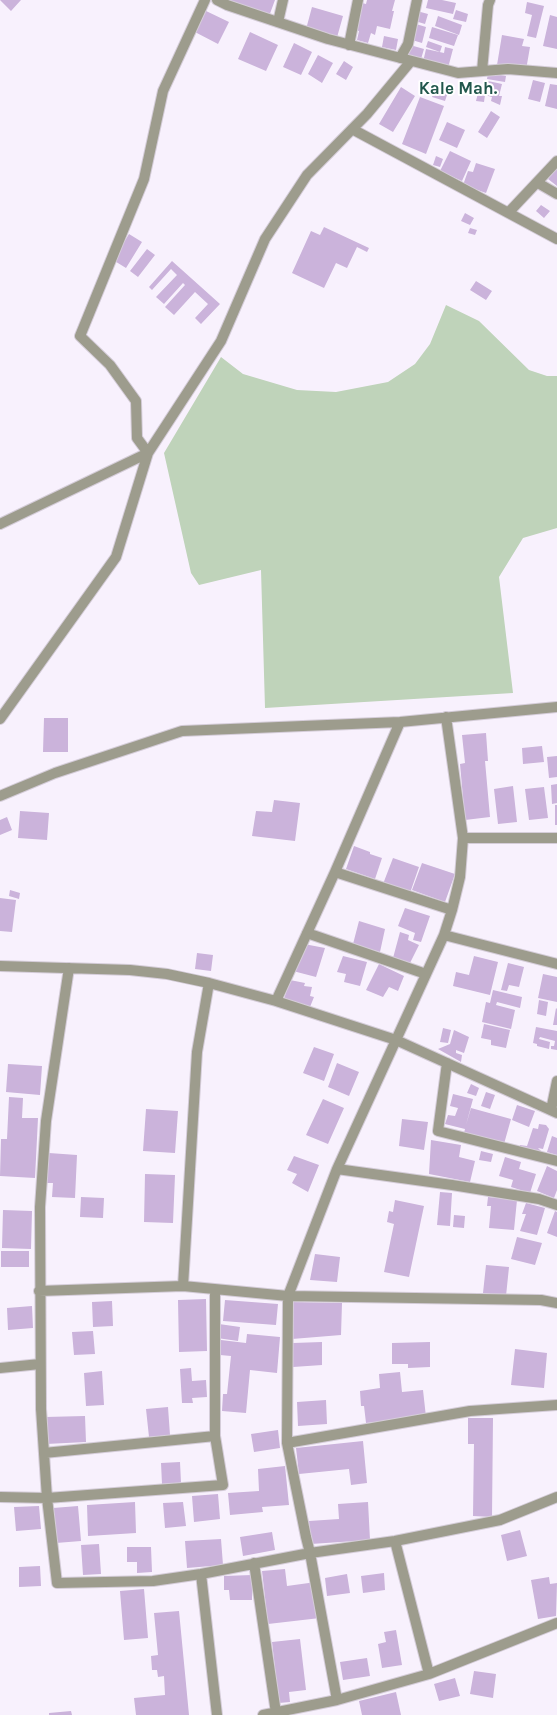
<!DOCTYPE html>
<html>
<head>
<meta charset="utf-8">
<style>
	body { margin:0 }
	canvas { display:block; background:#f8f1fd }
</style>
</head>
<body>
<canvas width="557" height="1715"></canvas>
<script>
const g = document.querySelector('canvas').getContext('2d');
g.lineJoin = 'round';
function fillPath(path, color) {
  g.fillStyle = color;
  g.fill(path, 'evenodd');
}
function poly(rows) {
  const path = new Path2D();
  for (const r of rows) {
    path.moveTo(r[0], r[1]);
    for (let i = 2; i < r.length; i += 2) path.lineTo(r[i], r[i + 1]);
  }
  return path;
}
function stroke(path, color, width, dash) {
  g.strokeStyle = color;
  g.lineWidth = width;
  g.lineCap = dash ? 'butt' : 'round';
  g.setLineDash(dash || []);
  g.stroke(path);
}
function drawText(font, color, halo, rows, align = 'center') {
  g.font = font + ' Karla,sans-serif';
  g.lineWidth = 4;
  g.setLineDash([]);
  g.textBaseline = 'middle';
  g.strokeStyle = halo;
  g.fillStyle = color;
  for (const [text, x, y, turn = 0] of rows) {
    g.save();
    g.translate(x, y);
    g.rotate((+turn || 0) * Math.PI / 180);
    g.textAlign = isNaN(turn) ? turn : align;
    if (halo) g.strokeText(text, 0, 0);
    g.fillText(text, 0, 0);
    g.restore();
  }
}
fillPath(poly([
	[446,305,479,321,529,370,547,376,557,376,557,528,523,538,499,577,513,693,265,708,261,570,199,585,191,573,164,453,221,357,243,374,297,390,336,392,388,382,415,364,430,344]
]), '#bfd3ba');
fillPath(poly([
	[0,0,21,0,11,11],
	[222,0,275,0,268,19],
	[367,0,395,0,392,11,394,11,390,29,377,26,375,35,371,33,368,43,357,40,359,31,355,30,362,3,366,4],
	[428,0,442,0,456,3,453,14,426,8],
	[527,2,544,6,536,38,527,36,532,15,525,13],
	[312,7,343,16,336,41,305,33],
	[204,10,229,22,218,44,193,31],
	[456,10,468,14,466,22,453,19],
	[417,11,428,14,425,24,415,21],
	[550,15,557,17,557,49,543,46],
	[438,16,462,25,459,35,435,26],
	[416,24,426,27,422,43,412,40],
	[432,27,458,35,454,46,429,38],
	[250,32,278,45,266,71,238,59],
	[502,35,524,39,522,46,530,47,526,70,497,65],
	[384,36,398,39,396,50,382,47],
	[428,41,442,46,440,52,426,47],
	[294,43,312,52,301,75,283,67],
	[410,45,424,49,421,59,408,55],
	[445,47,453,49,448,68,423,62,426,49,444,53],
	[318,55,333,63,322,83,308,74],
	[344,61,353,67,346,80,336,74],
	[488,73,506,76,505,82,487,79],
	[533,80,545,83,540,102,528,99],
	[488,81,502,84,499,96,502,96,500,105,491,101,492,97,485,95,484,102,476,101,479,89,486,91],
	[550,84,557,85,557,109,545,106],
	[437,85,449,89,445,101,432,97],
	[401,87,415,96,393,132,379,124],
	[420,97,444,106,426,154,402,144],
	[491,111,500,117,487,138,478,132],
	[447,122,465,130,457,148,439,140],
	[450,151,471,161,462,181,440,171],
	[436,156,443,159,440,167,433,165],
	[476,163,495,169,486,193,463,185,468,171,473,172],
	[557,166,557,186,548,179],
	[541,205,550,211,544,218,536,211],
	[465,213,474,218,470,225,461,221],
	[324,227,369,248,367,252,357,247,347,268,336,263,324,288,292,273,311,231,320,235],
	[470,228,477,230,475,235,468,233],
	[129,234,142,242,126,268,113,260],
	[147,249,155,255,138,277,130,271],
	[172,261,220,304,201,324,195,318,208,304,195,292,174,315,165,307,185,285,183,283,164,304,156,297,177,275,171,269,152,290,149,287],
	[476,281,492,291,486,300,470,290],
	[44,718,68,718,68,752,43,752],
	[486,733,488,761,485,761,490,817,465,820,460,764,465,763,462,735],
	[542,746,544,762,523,764,522,748],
	[557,756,557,777,549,778,547,757],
	[557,784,557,803,552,804,551,785],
	[513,786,517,822,498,824,494,789],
	[544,787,548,818,529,820,525,789],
	[274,800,300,803,295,841,252,836,256,811,272,812],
	[555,805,557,805,557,825,555,825],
	[20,811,49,813,47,840,18,838],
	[7,817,12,830,0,835,0,820],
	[354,846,370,852,370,854,382,858,375,879,346,869],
	[393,858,419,867,410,893,383,884],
	[422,863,455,874,445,902,412,890],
	[10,890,20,893,19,899,9,896],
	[0,898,16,900,12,932,0,931],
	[405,908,430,916,421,942,413,940,415,933,398,926],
	[359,921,385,929,380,952,353,944],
	[400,932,409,935,408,940,419,945,410,963,393,958],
	[304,944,325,948,316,977,293,971],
	[197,953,213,955,211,971,195,969],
	[343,956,367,962,360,986,344,982,346,974,337,972],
	[474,956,498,962,490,995,453,986,456,972,469,975],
	[508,963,524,967,519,987,509,985,507,991,501,990],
	[379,964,404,976,398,991,389,987,383,997,366,990],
	[543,974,557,977,557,1002,538,998],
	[290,980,305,983,304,986,312,987,310,996,314,997,310,1007,284,999],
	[493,990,522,997,520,1008,497,1002,496,1005,515,1010,511,1029,482,1022,486,1002,490,1003],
	[539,1000,548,1002,546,1016,537,1014],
	[556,1008,557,1009,557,1025,553,1025],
	[484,1024,510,1030,506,1048,491,1045,491,1040,481,1038],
	[536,1027,557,1031,557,1050,551,1049,551,1046,554,1046,555,1041,540,1037,539,1039,550,1042,549,1049,537,1046,537,1044,533,1043],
	[443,1028,451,1030,448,1043,440,1042],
	[454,1030,469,1037,464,1053,456,1050,456,1053,462,1055,461,1062,438,1049,450,1044],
	[314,1047,334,1054,324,1081,303,1073],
	[337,1063,359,1072,349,1096,328,1087],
	[8,1064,42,1066,40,1095,6,1092],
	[471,1084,479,1088,476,1096,467,1093],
	[486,1092,495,1095,490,1109,481,1106],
	[453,1094,473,1099,466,1125,471,1108,511,1119,504,1144,464,1133,465,1129,445,1124,448,1115,455,1116,458,1108,450,1106],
	[9,1097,23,1098,22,1118,38,1118,35,1178,0,1176,1,1139,7,1139],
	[323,1099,344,1108,328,1144,306,1135],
	[517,1105,535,1111,529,1127,512,1120],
	[146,1109,178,1111,175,1153,143,1151],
	[402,1119,428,1122,424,1150,399,1146],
	[539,1124,546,1125,549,1129,543,1149,538,1148,542,1152,520,1148,520,1145,527,1146,533,1128,538,1129],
	[552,1136,557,1138,557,1155,547,1152],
	[431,1140,461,1145,459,1157,475,1161,470,1182,429,1174],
	[481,1151,493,1154,491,1162,479,1160],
	[49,1153,77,1155,75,1198,52,1197,53,1183,47,1183],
	[294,1156,319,1165,308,1192,292,1183,297,1174,287,1170],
	[505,1157,521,1162,519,1169,536,1174,530,1193,511,1187,513,1180,499,1176],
	[547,1166,557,1171,557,1190,554,1198,537,1191],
	[145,1174,175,1175,173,1223,144,1222],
	[440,1192,452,1193,450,1226,437,1225],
	[81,1197,104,1198,103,1218,80,1217],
	[488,1197,517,1200,514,1230,489,1228,491,1206,487,1206],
	[395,1200,424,1206,409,1277,384,1272,394,1224,387,1222,389,1211,393,1212],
	[526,1203,545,1208,537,1235,520,1231,526,1214,522,1214],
	[3,1210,32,1211,31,1249,2,1248],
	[555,1211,557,1212,557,1237,547,1233],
	[454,1215,465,1216,464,1228,453,1227],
	[517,1237,542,1243,535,1265,511,1259],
	[1,1251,29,1251,29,1267,1,1267],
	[315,1254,340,1257,337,1282,310,1280],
	[486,1265,509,1267,506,1296,483,1293],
	[206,1299,207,1351,179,1352,178,1300],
	[225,1300,278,1304,276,1325,223,1321],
	[112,1301,113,1326,93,1327,92,1302],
	[293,1302,342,1303,341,1335,292,1339],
	[32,1306,33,1328,8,1330,7,1308],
	[219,1324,240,1327,238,1341,217,1338],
	[93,1331,95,1354,74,1355,72,1332],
	[247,1334,280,1337,277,1373,250,1370,246,1413,222,1411,223,1394,227,1394,231,1356,220,1355,221,1340,246,1343],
	[322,1342,322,1365,293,1367,293,1343],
	[430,1342,430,1367,408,1368,408,1364,392,1364,392,1343],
	[515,1349,547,1353,544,1388,511,1385],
	[191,1368,192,1381,206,1380,207,1397,192,1398,193,1403,182,1403,180,1369],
	[102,1371,104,1405,86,1406,84,1373],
	[400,1372,402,1392,423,1390,426,1417,366,1423,364,1406,361,1406,360,1391,380,1388,379,1374],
	[326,1400,327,1424,298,1426,297,1402],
	[168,1407,170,1435,149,1437,146,1409],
	[85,1416,86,1442,46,1444,45,1417],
	[468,1418,493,1418,492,1517,473,1516,474,1444,468,1444],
	[278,1430,280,1448,254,1452,251,1434],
	[363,1441,367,1483,351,1485,349,1469,299,1474,296,1448],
	[180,1462,181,1483,162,1484,161,1463],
	[285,1466,289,1505,262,1507,263,1512,230,1515,228,1493,259,1491,258,1469],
	[218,1494,220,1519,194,1522,192,1496],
	[135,1502,136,1533,88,1536,87,1505],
	[183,1502,186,1526,165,1528,163,1503],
	[368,1502,370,1540,311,1544,309,1521,339,1519,338,1504],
	[39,1506,41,1529,16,1531,14,1507],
	[78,1506,81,1541,56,1543,53,1508],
	[520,1530,527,1556,507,1561,501,1535],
	[272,1532,275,1550,243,1556,240,1537],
	[221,1539,223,1565,187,1568,185,1541],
	[99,1544,101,1574,83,1575,81,1545],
	[127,1547,151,1547,152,1572,137,1573,137,1562,127,1562],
	[40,1566,41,1586,19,1587,19,1567],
	[285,1569,287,1586,316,1582,320,1618,268,1624,262,1571],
	[384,1573,385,1590,363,1593,361,1576],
	[347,1574,350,1593,327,1596,325,1578],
	[252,1575,252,1600,230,1600,229,1590,224,1590,224,1576],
	[549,1577,550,1584,557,1583,556,1616,538,1619,531,1580],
	[144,1589,148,1638,124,1640,120,1591],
	[179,1611,189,1715,136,1715,134,1698,165,1695,164,1676,158,1677,157,1670,152,1670,151,1656,158,1655,154,1613],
	[396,1630,402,1665,382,1668,378,1644,386,1642,384,1632],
	[300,1639,306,1690,289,1692,290,1702,279,1703,272,1642],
	[367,1658,370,1676,343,1680,340,1662],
	[474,1671,496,1674,493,1698,470,1694],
	[455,1678,460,1696,439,1701,434,1684],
	[396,1692,401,1715,362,1715,359,1701],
	[71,1711,72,1715,49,1715,49,1713]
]), '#cbb3db');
const minor = poly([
	[217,0,227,5,328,39,458,73,508,69,557,73],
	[278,22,283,0],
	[349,45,358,0],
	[400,58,408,44,417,0],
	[482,71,488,5,490,0],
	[352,129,557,239],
	[538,183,557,194],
	[509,212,557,161],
	[0,524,148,453,137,438,136,401,110,365,80,336,144,179,163,91,205,0],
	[0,719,116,557,148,453,221,341,265,239,307,175,367,114,411,61],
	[0,796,55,773,182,731,400,722,557,707],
	[463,838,557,838],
	[335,872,452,910],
	[307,933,426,974],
	[444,935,557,964],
	[0,966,130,970,167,974,209,983,276,1001,396,1040,557,1113],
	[69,968,46,1121,40,1207,41,1409,47,1498,57,1583,153,1581,201,1574,310,1553,395,1541,500,1520,557,1497],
	[276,1001,335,872,400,722],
	[447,1063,438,1131,557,1161],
	[551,1110,557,1081],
	[337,1169,452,1185,539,1199,557,1205],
	[183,1286,197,1052,209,983],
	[39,1291,183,1286,288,1296,541,1300,557,1303],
	[0,1368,40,1364],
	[287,1443,470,1411,557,1405],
	[44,1453,215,1436],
	[0,1497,47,1498,223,1485,215,1436,215,1290],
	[395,1541,429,1674],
	[254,1563,276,1713],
	[201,1574,217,1715],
	[337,1700,310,1553,306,1537,287,1443,288,1296,337,1169,444,935,452,910,460,877,463,838,446,717],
	[263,1715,337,1700,429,1674,557,1623]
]);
stroke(minor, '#d5cdd9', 12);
stroke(minor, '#9d9c8d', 10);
drawText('bold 17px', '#22574c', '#fff', [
	["Kale Mah.",458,89]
]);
</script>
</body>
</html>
